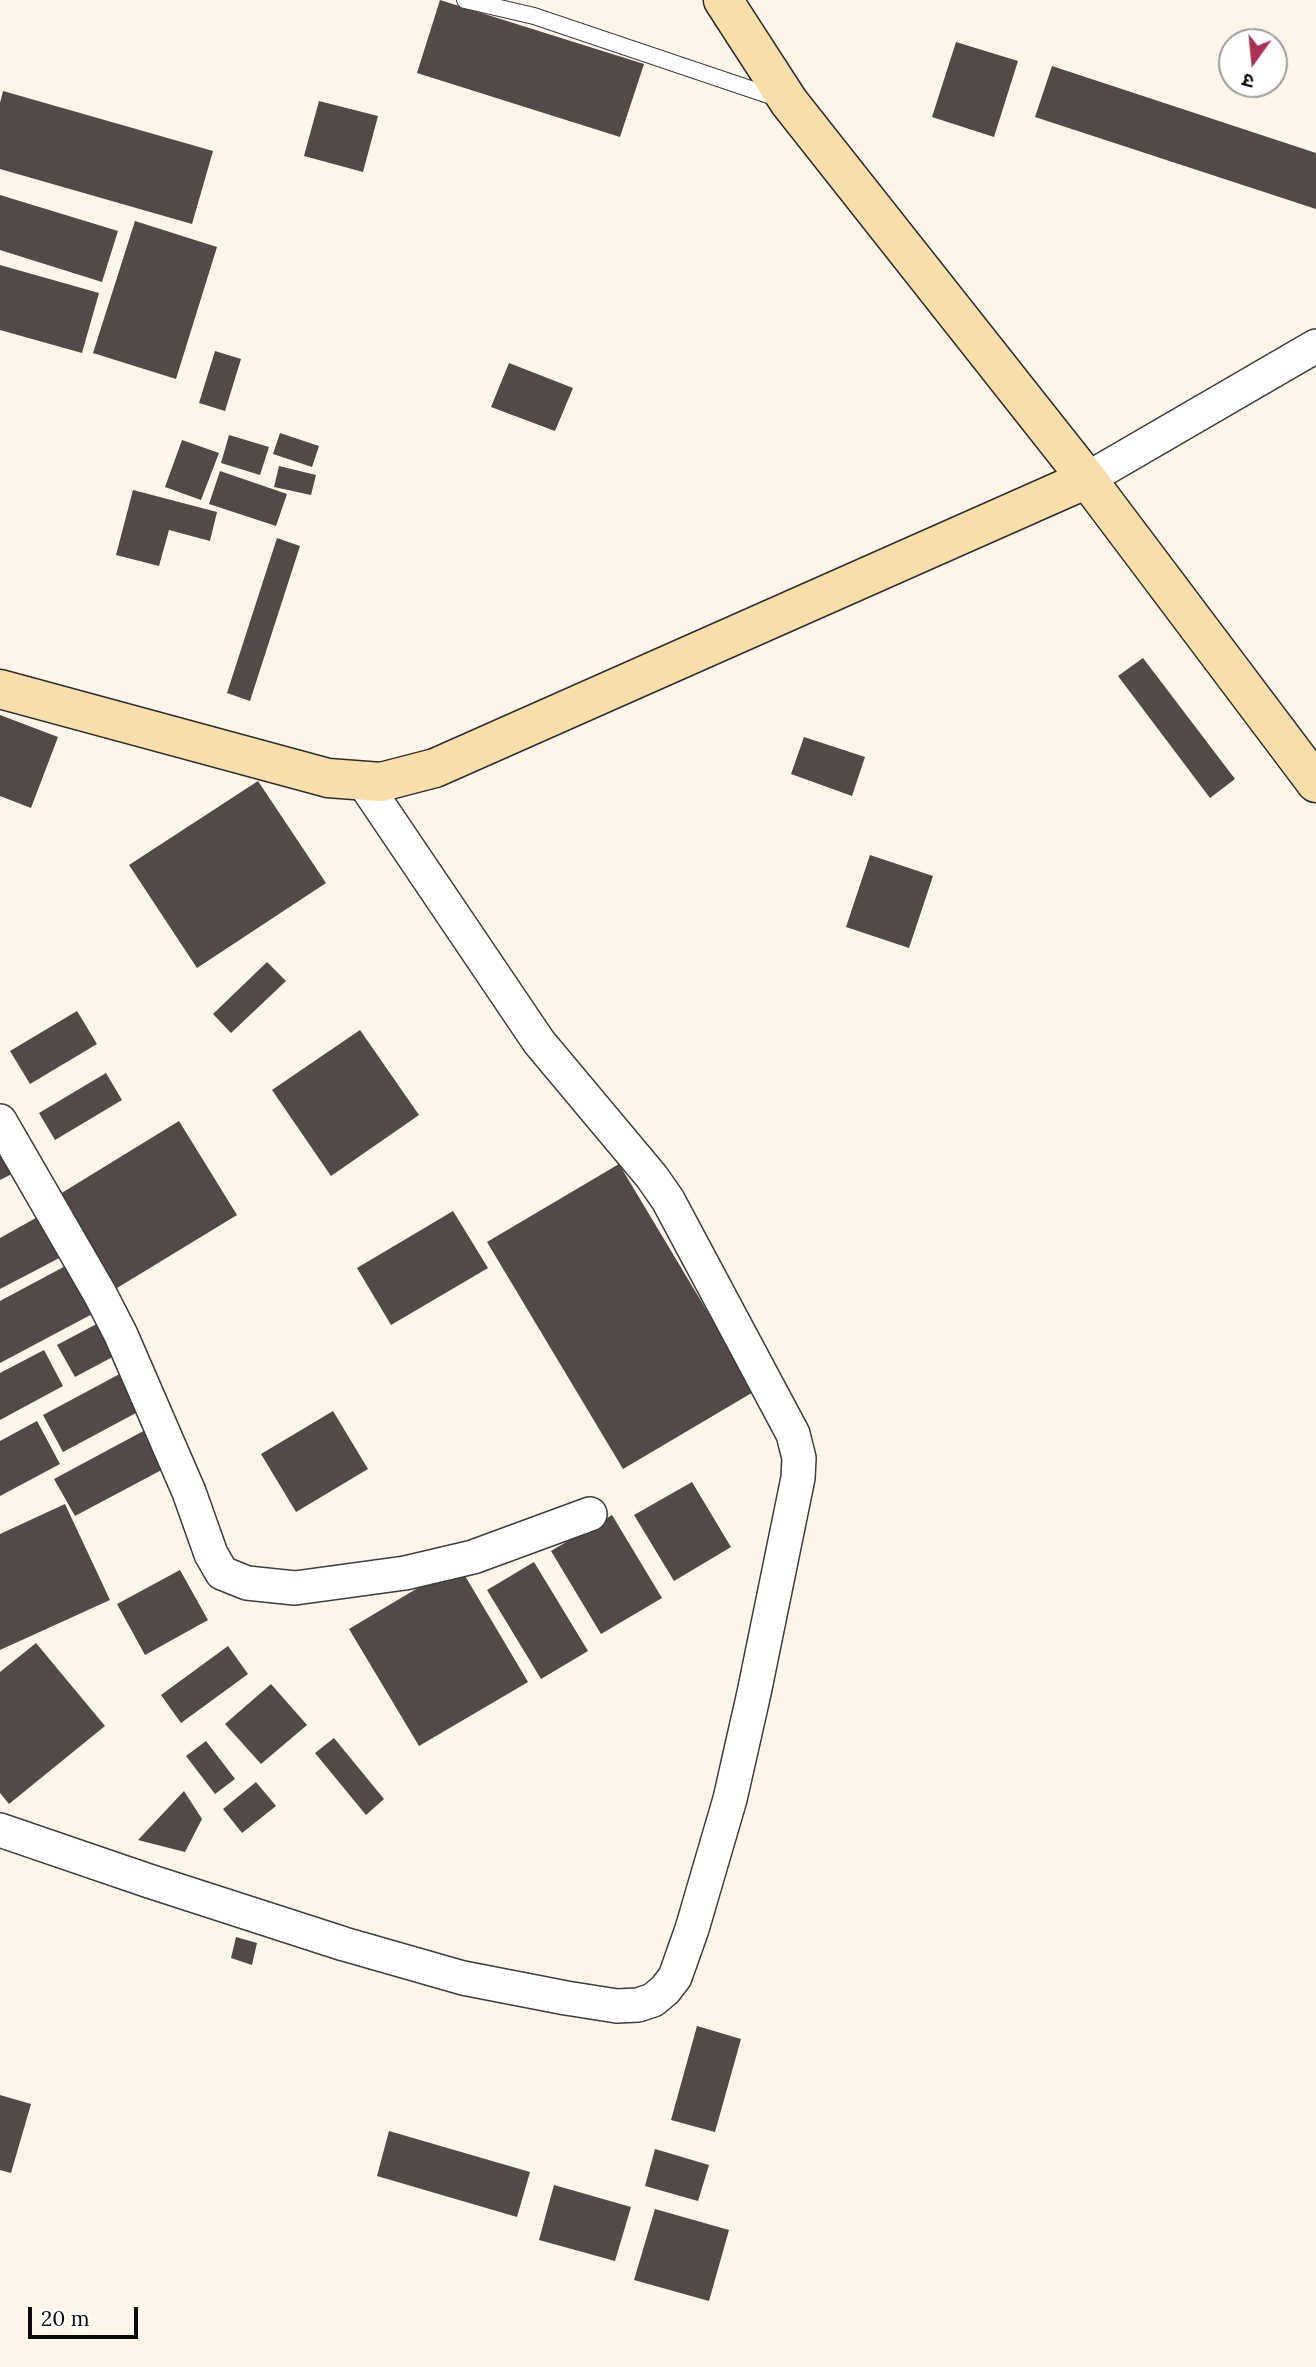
<!DOCTYPE html>
<html>
<head>
<meta charset="utf-8">
<style>
	body { margin:0 }
	#map { position:relative; width:1316px; height:2367px; overflow:hidden; background:#fdf5e9; font-family:Lora,"Noto Sans Devanagari",serif }
	canvas { display:block }
	.north { position:absolute; left:1218px; top:28px; width:70px; height:70px; box-sizing:border-box; background:#fff; border:2px solid #9d9d9d; border-radius:50%; rotate:195deg; font-size:19px; font-weight:700; line-height:28px; text-align:center; color:#0a0a0a }
	.north::after { content:''; display:block; margin:auto; width:24px; height:32px; background:#ad2f52; clip-path:polygon(50% 0,100% 100%,50% 72%,0 100%) }
	.scale { position:absolute; left:28px; top:2307px; width:110px; height:32px; box-sizing:border-box; border:4px solid #0a0a0a; border-top:0; padding-left:9px; font-size:21px; line-height:24px; white-space:nowrap; color:#0a0a0a; -webkit-text-stroke:5px #fff; paint-order:stroke }
</style>
</head>
<body>
<div id="map">
<canvas width="1316" height="2367"></canvas>
<div class="north">उ</div>
<div class="scale">20 m</div>
</div>
<script>
const g = document.querySelector('canvas').getContext('2d');
g.lineJoin = 'round';
function fillPath(path, color) {
  g.fillStyle = color;
  g.fill(path, 'evenodd');
}
function poly(rows) {
  const path = new Path2D();
  for (const r of rows) {
    path.moveTo(r[0], r[1]);
    for (let i = 2; i < r.length; i += 2) path.lineTo(r[i], r[i + 1]);
  }
  return path;
}
function stroke(path, color, width, dash) {
  g.strokeStyle = color;
  g.lineWidth = width;
  g.lineCap = dash ? 'butt' : 'round';
  g.setLineDash(dash || []);
  g.stroke(path);
}
fillPath(poly([
	[440,0,644,64,620,137,417,73],
	[956,42,1018,61,994,137,932,117],
	[1052,66,1316,153,1316,209,1035,117],
	[3,91,213,151,192,224,0,169,0,103],
	[319,101,378,116,363,172,304,156],
	[0,195,118,231,102,282,0,250],
	[135,221,217,247,176,379,93,353],
	[0,265,99,293,82,353,0,330],
	[215,351,241,359,225,411,199,403],
	[509,363,573,388,555,431,491,407],
	[280,433,319,446,312,467,273,454],
	[229,435,269,447,260,475,221,463],
	[182,440,219,453,201,500,165,487],
	[279,466,316,475,311,495,274,487],
	[220,471,287,494,276,526,209,504],
	[133,490,217,512,210,541,169,530,159,566,116,555],
	[277,538,300,546,250,701,227,693],
	[1143,658,1235,779,1210,798,1118,676],
	[0,715,58,737,31,808,0,796],
	[804,737,865,757,852,796,791,774],
	[258,781,326,883,197,968,129,865],
	[870,855,933,876,909,948,846,927],
	[267,962,286,981,231,1033,213,1014],
	[77,1011,97,1044,30,1084,10,1051],
	[360,1030,419,1115,331,1176,272,1090],
	[106,1073,122,1100,55,1140,39,1113],
	[179,1121,237,1215,117,1288,60,1194],
	[0,1143,16,1172,0,1180],
	[619,1164,755,1391,623,1469,487,1242],
	[453,1211,488,1268,391,1325,357,1268],
	[43,1214,65,1255,0,1289,0,1238],
	[71,1263,98,1311,0,1363,0,1301],
	[104,1320,122,1352,75,1377,57,1345],
	[44,1350,63,1386,0,1420,0,1373],
	[129,1369,149,1406,63,1452,43,1415],
	[333,1411,368,1469,296,1512,261,1454],
	[37,1421,60,1464,0,1496,0,1441],
	[149,1428,169,1466,75,1516,54,1479],
	[692,1482,731,1547,674,1581,634,1515],
	[65,1504,110,1600,0,1650,0,1534],
	[612,1515,662,1598,601,1634,551,1551],
	[534,1562,588,1651,541,1679,487,1590],
	[458,1564,528,1682,419,1746,349,1629],
	[180,1570,208,1620,145,1655,117,1604],
	[36,1643,105,1726,9,1804,0,1793,0,1672],
	[228,1646,248,1674,181,1723,161,1695],
	[271,1684,307,1725,261,1764,225,1724],
	[334,1738,384,1799,366,1815,315,1753],
	[206,1741,235,1779,215,1794,186,1756],
	[256,1782,276,1806,242,1833,223,1809],
	[184,1791,202,1819,185,1852,138,1840],
	[236,1937,257,1943,252,1965,231,1958],
	[697,2026,741,2039,715,2132,671,2120],
	[0,2095,31,2104,11,2173,0,2170],
	[389,2131,530,2172,517,2217,377,2176],
	[655,2149,709,2165,698,2201,645,2186],
	[554,2185,631,2207,615,2261,539,2240],
	[655,2209,729,2230,709,2301,634,2280]
]), '#524948');
const lane = poly([
	[465,0,534,16,780,99]
]);
const street = poly([
	[1087,479,1316,346],
	[0,1121,100,1294,121,1335,189,1492,211,1554,222,1573,247,1583,295,1588,405,1573,473,1557,590,1514],
	[0,1830,149,1881,344,1944,463,1978,566,1998,617,2006,638,2005,653,2000,665,1990,675,1977,692,1929,730,1799,754,1693,798,1478,799,1458,793,1434,668,1200,652,1177,539,1042,362,780]
]);
const secondary = poly([
	[723,0,789,102,1087,479,1316,783],
	[0,689,328,778,381,782,435,768,1087,479]
]);
stroke(lane, '#3d3d3d', 18);
stroke(street, '#3d3d3d', 36);
stroke(secondary, '#2c2c2c', 41);
stroke(lane, '#fff', 16);
stroke(street, '#fff', 33);
stroke(secondary, '#f8deaa', 38);
</script>
</body>
</html>
